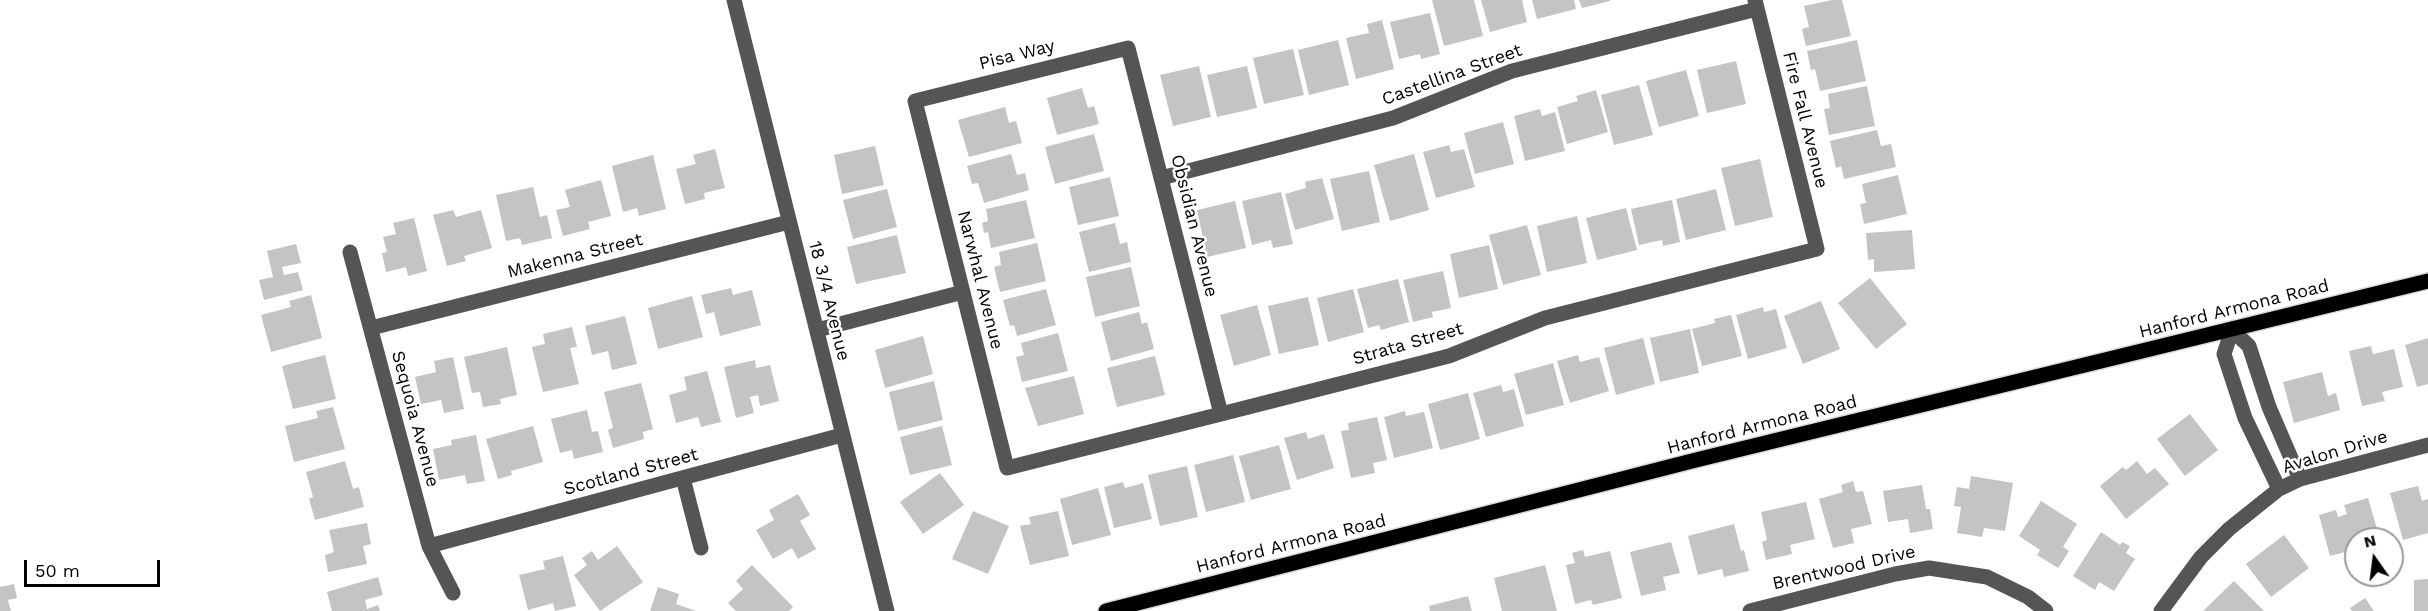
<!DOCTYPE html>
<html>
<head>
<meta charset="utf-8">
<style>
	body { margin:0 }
	#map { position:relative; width:2428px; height:611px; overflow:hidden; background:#fff; font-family:"Work Sans",sans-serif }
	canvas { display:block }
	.north { position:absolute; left:2344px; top:527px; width:60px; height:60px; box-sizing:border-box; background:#fff; border:2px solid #999; border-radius:50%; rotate:346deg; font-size:16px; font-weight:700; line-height:24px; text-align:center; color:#000 }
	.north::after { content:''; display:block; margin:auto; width:21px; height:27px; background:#000; clip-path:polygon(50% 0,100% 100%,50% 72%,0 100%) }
	.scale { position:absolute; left:24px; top:560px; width:136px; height:27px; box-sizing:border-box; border:3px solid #000; border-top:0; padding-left:8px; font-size:18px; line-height:21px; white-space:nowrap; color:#000; -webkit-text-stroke:4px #fff; paint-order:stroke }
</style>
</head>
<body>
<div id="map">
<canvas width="2428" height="611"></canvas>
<div class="north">N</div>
<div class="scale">50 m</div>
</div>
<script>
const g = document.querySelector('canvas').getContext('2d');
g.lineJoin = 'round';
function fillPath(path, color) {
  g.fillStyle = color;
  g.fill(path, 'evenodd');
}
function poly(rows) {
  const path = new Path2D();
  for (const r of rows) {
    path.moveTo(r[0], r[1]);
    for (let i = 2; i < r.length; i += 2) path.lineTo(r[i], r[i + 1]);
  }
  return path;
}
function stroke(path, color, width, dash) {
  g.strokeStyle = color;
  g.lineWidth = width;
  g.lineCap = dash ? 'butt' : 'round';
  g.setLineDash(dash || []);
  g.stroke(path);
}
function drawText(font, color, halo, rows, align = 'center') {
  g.font = font + ' "Work Sans",sans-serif';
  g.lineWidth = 5;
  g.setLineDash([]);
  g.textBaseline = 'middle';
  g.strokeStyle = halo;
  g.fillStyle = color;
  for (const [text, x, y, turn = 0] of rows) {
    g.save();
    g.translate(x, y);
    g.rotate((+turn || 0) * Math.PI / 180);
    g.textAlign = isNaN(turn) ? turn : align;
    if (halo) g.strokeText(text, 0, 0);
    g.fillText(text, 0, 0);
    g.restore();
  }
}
fillPath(poly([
	[1432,0,1474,0,1483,36,1444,46],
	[1481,0,1522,0,1527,22,1490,32],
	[1532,0,1574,0,1576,9,1537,19],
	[1579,0,1610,0,1610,1,1582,8],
	[1832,0,1842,0,1851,36,1806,46,1802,29,1809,27,1804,6],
	[1430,13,1440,54,1421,59,1420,54,1399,59,1390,22],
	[1382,20,1394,69,1356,79,1346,38,1369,33,1367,24],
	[1338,40,1349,85,1309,95,1298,50],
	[1857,40,1866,81,1820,91,1815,69,1811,70,1807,51],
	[1293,49,1304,95,1264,104,1253,58],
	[1736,61,1746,104,1707,113,1697,70],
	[1199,66,1211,117,1173,126,1160,75],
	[1247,66,1257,108,1217,117,1207,75],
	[1686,70,1699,116,1659,127,1646,81],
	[1639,85,1653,135,1614,145,1601,95],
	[1867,86,1875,126,1829,135,1824,109,1830,108,1828,94],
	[1082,88,1088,108,1094,106,1099,124,1057,135,1047,98],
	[1596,90,1608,132,1567,144,1557,107,1578,101,1576,96],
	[1005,107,1009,123,1016,121,1022,143,969,157,958,120],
	[1540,109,1542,116,1555,112,1565,151,1525,161,1514,116],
	[1503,122,1514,164,1475,174,1464,133],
	[1877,130,1881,146,1891,144,1896,167,1844,179,1841,166,1836,168,1830,141],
	[1094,134,1104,171,1055,184,1045,147],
	[1449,145,1451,152,1464,149,1475,187,1436,198,1423,152],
	[875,146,884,185,842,194,834,155],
	[715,149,725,188,704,193,705,199,685,204,676,169,696,164,693,155],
	[1011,154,1017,175,1025,173,1029,190,984,203,978,183,972,184,967,166],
	[1414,154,1429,210,1390,221,1374,165],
	[653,155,666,209,639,216,637,208,623,212,612,166],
	[1760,159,1773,217,1735,226,1721,168],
	[1369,171,1380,222,1342,231,1330,179],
	[1898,175,1907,214,1864,224,1860,204,1866,203,1862,184],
	[1110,177,1119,216,1078,225,1069,187],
	[1322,178,1334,219,1295,230,1285,194,1306,188,1305,182],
	[601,180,611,216,588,222,590,229,563,236,556,210,570,207,565,190],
	[533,187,540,217,547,215,552,238,522,245,520,238,506,241,496,195],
	[887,189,897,227,853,239,843,200],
	[1716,189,1726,230,1686,240,1676,199],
	[1281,192,1293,244,1273,248,1271,240,1252,245,1242,201],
	[1026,200,1035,238,991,248,988,232,984,233,982,223,988,221,986,209],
	[1672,200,1680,242,1663,246,1662,240,1639,245,1631,209],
	[1235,201,1246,248,1207,257,1197,210],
	[1626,208,1637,250,1597,260,1586,218],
	[453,210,456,217,481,210,492,248,464,256,466,261,447,266,433,215],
	[1577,216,1587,263,1547,272,1537,226],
	[414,218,427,271,408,276,406,267,386,272,382,253,387,252,383,237,396,234,393,223],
	[1115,223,1120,244,1127,242,1131,262,1089,272,1079,232],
	[1527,225,1541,275,1503,285,1489,235],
	[1912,230,1915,269,1874,272,1874,259,1868,260,1866,233],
	[897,235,906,273,856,284,847,247],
	[1037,243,1046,281,1000,292,994,267,1001,265,999,252],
	[296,244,301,263,282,267,284,275,298,272,303,290,264,300,259,280,273,277,267,251],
	[1489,245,1498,289,1459,298,1450,254],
	[1131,267,1140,306,1095,317,1086,277],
	[1443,271,1451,308,1432,312,1433,317,1413,322,1403,280],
	[1870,278,1907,324,1876,349,1838,303],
	[1398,279,1409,322,1381,330,1379,325,1368,328,1357,289],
	[731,288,733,295,752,290,761,325,720,336,714,312,706,314,701,295],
	[1046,289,1056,325,1017,336,1014,325,1010,326,1003,300],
	[1353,289,1364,332,1328,342,1317,298],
	[311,295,322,338,271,352,261,315,291,307,289,301],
	[692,296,703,337,658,349,648,308],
	[1308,297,1319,345,1279,354,1268,306],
	[1821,301,1840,349,1803,364,1784,316],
	[1257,305,1271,355,1234,366,1220,315],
	[1763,307,1764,312,1776,309,1787,348,1748,359,1736,315],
	[1139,312,1142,324,1147,322,1154,349,1111,361,1101,322],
	[1731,315,1742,356,1702,366,1692,329,1715,323,1714,319],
	[625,316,637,364,612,370,608,351,592,355,585,326],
	[572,327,577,347,570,348,579,384,543,392,532,347,545,344,543,334],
	[1690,329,1699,373,1660,382,1650,338],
	[1058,333,1068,371,1022,382,1016,357,1024,355,1021,343],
	[923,336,933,374,885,388,875,350],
	[1643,338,1655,384,1616,395,1604,348],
	[2428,338,2428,384,2417,387,2405,345],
	[2371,346,2373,354,2394,349,2403,387,2382,392,2385,401,2362,406,2349,351],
	[507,347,517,395,500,399,501,404,483,407,480,392,472,393,464,357],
	[325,355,336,399,293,409,282,366],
	[1578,355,1580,362,1599,357,1609,391,1570,403,1557,361],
	[1155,356,1165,395,1117,407,1107,368],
	[453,357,464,409,444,413,441,400,421,404,415,377,436,372,434,361],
	[755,360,756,368,770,365,779,401,760,406,758,395,750,397,754,413,736,418,724,367],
	[1553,363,1564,405,1526,415,1514,374],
	[707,371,721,422,701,427,698,417,676,423,669,395,687,390,684,377],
	[2322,372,2328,396,2336,393,2340,410,2294,423,2283,382],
	[1074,376,1084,414,1038,426,1025,388],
	[934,381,943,420,898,431,889,392],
	[641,383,653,429,643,432,644,439,613,448,608,430,613,428,604,392],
	[1501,385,1503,392,1514,389,1524,426,1486,437,1473,393],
	[1468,393,1480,439,1440,450,1428,404],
	[333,407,345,449,294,462,285,426,318,418,316,411],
	[587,410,592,432,598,431,603,452,574,459,572,450,560,453,551,419],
	[1405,411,1406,416,1424,412,1433,448,1394,458,1384,417],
	[2190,414,2218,450,2185,476,2157,439],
	[1377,417,1387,460,1373,463,1375,473,1351,478,1341,431,1349,430,1348,423],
	[533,426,543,462,511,471,512,475,498,479,486,439],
	[942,426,952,465,910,475,900,437],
	[1306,432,1308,439,1324,434,1334,468,1297,480,1284,438],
	[476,435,485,481,467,484,465,475,439,480,433,449,452,445,451,440],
	[1279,445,1291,489,1251,500,1239,456],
	[1233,455,1245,502,1206,512,1194,465],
	[345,461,353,489,359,487,364,507,315,520,309,499,313,497,306,472],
	[2137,461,2147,474,2155,468,2169,484,2126,519,2100,486,2123,467,2126,470],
	[1187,466,1198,517,1160,526,1148,475],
	[940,473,964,505,923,534,900,502],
	[1971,476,2013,483,2005,531,1984,528,1982,537,1957,533,1961,507,1954,506,1957,487,1969,489],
	[1853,481,1856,492,1863,491,1872,524,1851,529,1854,543,1833,548,1819,499,1843,492,1841,485],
	[1123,482,1125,488,1143,483,1152,519,1114,528,1104,487],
	[1922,485,1926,509,1930,509,1933,529,1910,533,1908,519,1888,522,1883,491],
	[2418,486,2422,501,2428,499,2428,533,2403,540,2390,493],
	[1098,488,1111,535,1072,545,1060,499],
	[798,494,810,515,800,521,816,549,798,559,792,548,773,559,756,530,774,520,769,510],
	[2368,498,2380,539,2356,539,2356,549,2330,556,2319,515,2336,510,2338,517,2347,514,2344,505],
	[2041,501,2077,524,2063,547,2069,551,2058,568,2037,555,2040,550,2019,536],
	[1806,502,1815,539,1790,545,1792,554,1766,560,1762,542,1767,540,1761,512],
	[973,511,1009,526,988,574,952,559],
	[1058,511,1069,556,1030,565,1020,526,1031,524,1029,517],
	[367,523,371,544,363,546,367,564,328,572,325,555,334,552,329,530],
	[1734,524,1741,551,1744,550,1749,571,1724,577,1722,569,1698,575,1688,536],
	[2101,532,2120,545,2122,542,2130,546,2126,553,2135,559,2114,591,2099,582,2095,590,2073,576],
	[2284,535,2309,568,2271,597,2246,564],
	[1671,542,1680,573,1663,577,1666,590,1641,596,1630,552],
	[617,546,643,582,600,611,574,575,587,565,582,558,592,551,598,560],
	[1583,550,1585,557,1610,551,1622,598,1593,605,1591,600,1575,604,1566,565,1575,563,1572,553],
	[563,556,576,606,555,611,553,603,528,610,519,575,545,569,543,561],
	[752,565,793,607,789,611,736,611,728,603,743,589,736,581],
	[1545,565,1557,611,1502,611,1494,578],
	[378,577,383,595,365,600,367,609,378,605,380,611,332,611,327,592],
	[2428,579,2428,611,2414,611,2414,580],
	[2234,581,2264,611,2203,611],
	[14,584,17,598,8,600,11,611,0,611,0,587],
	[658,587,679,594,676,604,696,611,650,611],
	[1468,596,1472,611,1430,611,1429,606],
	[2365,598,2374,611,2352,611,2350,608]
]), '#c4c4c4');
const major = poly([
	[1106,611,1696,460,2428,281]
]);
stroke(major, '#dbdbdb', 18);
stroke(poly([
	[734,0,887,611],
	[1161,178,1393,118,1512,71,1757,9],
	[350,252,429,546,453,593],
	[371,328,789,222],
	[817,330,963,292],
	[1221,414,1128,48,915,101,1007,468,1221,414,1449,356,1545,318,1817,249,1755,0],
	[683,478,701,548],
	[2279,489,2245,418,2224,354,2232,330,2249,346,2269,407,2300,479],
	[429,546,842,435],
	[1750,611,1895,574,1929,568,1987,577,2028,597,2046,611],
	[2161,611,2201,557,2229,529,2279,489,2300,479,2428,445]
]), '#555', 15);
stroke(major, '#000', 15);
drawText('18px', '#000', '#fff', [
	["Pisa Way",1017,55,-14],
	["Castellina Street",1452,75,-20],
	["Fire Fall Avenue",1805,120,76],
	["Obsidian Avenue",1194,226,76],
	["Makenna Street",575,256,-14],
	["Narwhal Avenue",980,280,76],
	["18 3/4 Avenue",829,301,76],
	["Hanford Armona Road",2234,309,-14],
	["Strata Street",1408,344,-16],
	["Sequoia Avenue",415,419,75],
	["Hanford Armona Road",1762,425,-14],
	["Avalon Drive",2335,452,-17],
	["Scotland Street",631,472,-15],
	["Hanford Armona Road",1291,544,-14],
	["Brentwood Drive",1844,568,-13]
]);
</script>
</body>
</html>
